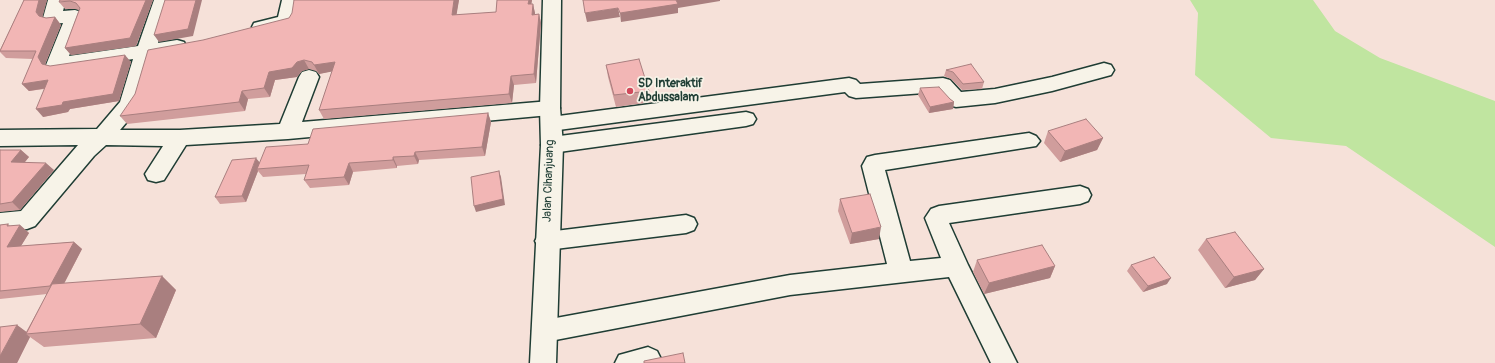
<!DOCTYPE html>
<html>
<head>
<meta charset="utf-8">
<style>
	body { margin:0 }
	canvas { display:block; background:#f6e1d9 }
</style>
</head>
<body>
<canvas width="1495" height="363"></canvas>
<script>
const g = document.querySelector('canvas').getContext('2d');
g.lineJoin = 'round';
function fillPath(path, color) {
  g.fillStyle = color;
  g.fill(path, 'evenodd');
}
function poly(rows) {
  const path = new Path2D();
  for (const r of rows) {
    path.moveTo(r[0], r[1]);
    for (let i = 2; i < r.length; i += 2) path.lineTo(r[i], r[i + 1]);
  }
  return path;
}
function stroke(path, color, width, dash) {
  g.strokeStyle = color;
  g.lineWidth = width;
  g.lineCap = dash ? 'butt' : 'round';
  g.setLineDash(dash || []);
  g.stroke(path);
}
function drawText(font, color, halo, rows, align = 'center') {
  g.font = font + ' Pangolin,sans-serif';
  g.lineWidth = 3.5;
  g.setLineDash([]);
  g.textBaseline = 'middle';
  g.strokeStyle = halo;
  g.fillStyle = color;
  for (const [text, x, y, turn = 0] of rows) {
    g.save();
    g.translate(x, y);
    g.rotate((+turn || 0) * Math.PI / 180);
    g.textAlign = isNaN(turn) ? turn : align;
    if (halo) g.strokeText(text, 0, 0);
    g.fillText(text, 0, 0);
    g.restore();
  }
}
fillPath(poly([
	[1190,0,1313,0,1335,31,1380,58,1495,101,1495,247,1346,146,1271,138,1195,75,1198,13]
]), '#c0e5a0');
const minor = poly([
	[48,0,66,0,63,11,75,10,81,12,84,16,69,56,138,46,154,0,166,0,169,4,158,43,177,40,184,42,186,46,184,50,154,56,140,102,132,116,120,130,180,130,280,124,299,77,302,72,309,70,316,72,319,77,302,122,550,101,557,103,560,108,557,113,550,115,288,139,186,145,164,180,156,182,148,180,145,174,163,146,106,145,94,156,35,226,27,229,0,231,0,213,21,211,78,145,0,146,0,130,97,129,120,102,133,59,56,72,49,70,46,65,63,23,52,24,46,22,43,18,48,0],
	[282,0,300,0,295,21,293,25,261,33,254,31,252,27,254,23,278,17,282,0],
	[1104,63,1111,65,1114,70,1111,75,1052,91,995,103,956,107,949,105,938,92,856,98,849,96,845,92,551,131,544,129,541,124,544,119,551,117,849,78,856,80,860,84,943,78,950,80,961,92,995,89,1052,77,1104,63],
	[746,112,753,114,756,119,753,124,746,126,552,153,545,151,541,145,545,139,552,137,746,112],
	[1029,133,1036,136,1040,141,1036,146,885,170,910,261,941,258,925,218,931,209,939,206,1080,186,1088,189,1091,195,1088,201,1080,204,949,223,968,265,1017,363,991,363,949,277,790,295,545,342,536,339,532,331,536,323,545,320,790,275,887,264,862,166,867,157,875,155,1029,133],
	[686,215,694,218,697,224,694,230,686,233,547,250,539,248,535,241,539,234,547,232,686,215],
	[648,347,657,351,661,359,659,363,615,363,619,355,648,347]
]);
const major = poly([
	[543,0,561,0,560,108,563,145,556,363,530,363,541,145,540,108,543,0]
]);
stroke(minor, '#1f3d34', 3);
stroke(major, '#1f3d34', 3);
fillPath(minor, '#f7f3e8');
fillPath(major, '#f7f3e8');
fillPath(poly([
	[24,0,47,0,42,17,46,18,55,17,61,25,45,65,50,66,131,62,119,101,70,109,68,112,43,117,44,89,29,91,22,84,33,59,6,58,0,52,0,50],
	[60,0,153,0,136,46,71,55,65,48,79,10,75,9,65,9,59,2],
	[459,0,456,15,496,12,497,0,532,0,531,4,533,4,535,14,539,14,541,23,536,83,514,85,512,103,324,119,319,110,332,71,319,74,316,71,309,69,302,71,297,77,275,80,270,97,248,99,245,111,127,124,120,116],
	[606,65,649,91,651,102,616,107,608,77],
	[946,70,984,82,982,89,962,90,951,79,944,76],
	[920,88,950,99,954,102,953,109,929,113,918,95],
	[488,113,491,122,485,156,419,160,418,164,397,166,397,168,353,172,349,185,310,188,304,180,306,174,263,177,258,171,246,202,220,204,215,197,260,162,308,144],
	[1048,131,1103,138,1097,150,1060,162,1044,143],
	[0,150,21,150,29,157,25,162,54,170,20,210,0,212],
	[840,199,879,239,850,244,838,211],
	[8,224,10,226,20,225,29,233,21,246,74,242,82,249,64,284,162,276,176,290,156,338,44,347,30,337,17,363,0,363,17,325,26,332,47,294,0,299,0,225],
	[1206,239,1264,269,1255,280,1225,288,1198,250],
	[977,260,1055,266,1050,278,984,294,973,272],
	[1131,265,1167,284,1143,292,1127,271]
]), '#d09d9c');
fillPath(poly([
	[39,0,47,0,42,19,36,12],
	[146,0,153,0,136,46,71,55,65,48],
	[196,0,202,0,193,36,159,42,154,35],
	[454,0,459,0,455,24,452,15],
	[529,0,532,0,530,13,528,4],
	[676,0,720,0,720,1,678,8,678,13,621,22,620,13],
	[533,4,535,13,534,24,532,15],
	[618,8,620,17,587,22,585,13],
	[539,14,541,23,536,83,534,74],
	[55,17,61,25,45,64,49,71,42,64,38,57],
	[125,55,131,62,119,101,70,109,68,112,43,117,36,109],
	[304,60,309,69,302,71,297,77,275,80,270,97,264,88,269,72],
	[335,62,340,70,319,74,314,65],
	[511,76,514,85,512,103,509,94],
	[48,80,54,87,29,91,22,84],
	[242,91,248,99,245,111,239,102],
	[954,102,953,109,929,113,930,107],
	[488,113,491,122,485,156,482,147],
	[1103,138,1097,150,1060,162,1065,151],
	[21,150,29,157,19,169,11,162],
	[415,152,419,160,418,164,414,156],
	[393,157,397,166,397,168,393,160],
	[256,158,261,164,257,169,258,171,246,202,242,196],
	[46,163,54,170,20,210,12,202],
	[349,163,353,172,349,185,344,177],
	[499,171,501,177,505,205,476,212,474,206],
	[20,225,29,233,16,254,7,247],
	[881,227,879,239,850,244,852,233],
	[74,242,82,249,59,293,50,286],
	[1055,266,1050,278,984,294,989,283],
	[1264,269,1255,280,1225,288,1234,277],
	[162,276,176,290,156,338,140,324],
	[1171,278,1167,284,1143,292,1148,286],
	[17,325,28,333,26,334,30,337,17,363,0,363,0,356]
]), '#a97f7f');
const building = poly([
	[24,0,39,0,36,12,39,16,46,18,55,17,38,57,42,64,50,66,125,55,113,94,63,102,62,105,36,109,48,80,22,84,36,51,0,51,24,0],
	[60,0,146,0,130,38,65,48,80,8,76,3,70,1,59,2,60,0],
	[165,0,196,0,188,29,154,35,165,0],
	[294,0,454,0,452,15,496,12,497,0,529,0,528,4,533,4,532,15,539,14,534,74,511,76,509,94,319,110,335,62,314,65,312,62,304,60,297,62,292,68,269,72,264,88,242,91,239,102,120,116,135,94,148,50,203,40,289,18,292,13,294,0],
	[583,0,676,0,678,4,620,13,618,8,585,13,583,0],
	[639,59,649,91,614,95,606,65,639,59],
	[971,64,984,82,963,84,953,72,946,70,971,64],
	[939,87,950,99,954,102,930,107,920,88,939,87],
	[488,113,482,147,415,152,414,156,393,157,393,160,349,163,344,177,304,180,309,165,257,169,266,147,308,144,313,129,488,113],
	[1086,119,1103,138,1065,151,1048,131,1086,119],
	[0,150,21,150,11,162,46,163,12,202,0,204,0,150],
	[256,158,242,196,215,197,232,160,256,158],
	[499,171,503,199,474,206,471,177,499,171],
	[870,194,881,227,852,233,840,199,870,194],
	[8,224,7,226,20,225,7,247,74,242,50,286,0,291,0,225,8,224],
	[1235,232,1264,269,1234,277,1206,239,1235,232],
	[1042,245,1055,266,989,283,977,260,1042,245],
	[1154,257,1171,278,1148,286,1131,265,1154,257],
	[162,276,140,324,26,334,52,284,162,276],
	[17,325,0,356,0,327,17,325],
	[683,353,685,363,644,363,644,361,683,353]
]);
fillPath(building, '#f2b6b5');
stroke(building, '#a97f7f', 1);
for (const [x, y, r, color] of [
	[630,91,4,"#d1495b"]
]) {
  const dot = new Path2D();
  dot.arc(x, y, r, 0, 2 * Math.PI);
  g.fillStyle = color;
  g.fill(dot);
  stroke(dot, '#f7f3e8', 1.5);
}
drawText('bold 12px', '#1f3d34', '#f7f3e8', [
	["SD Interaktif",638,84],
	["Abdussalam",638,98]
], 'left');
drawText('12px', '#1f3d34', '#f7f3e8', [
	["Jalan Cihanjuang",549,181,-88]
]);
</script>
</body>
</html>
